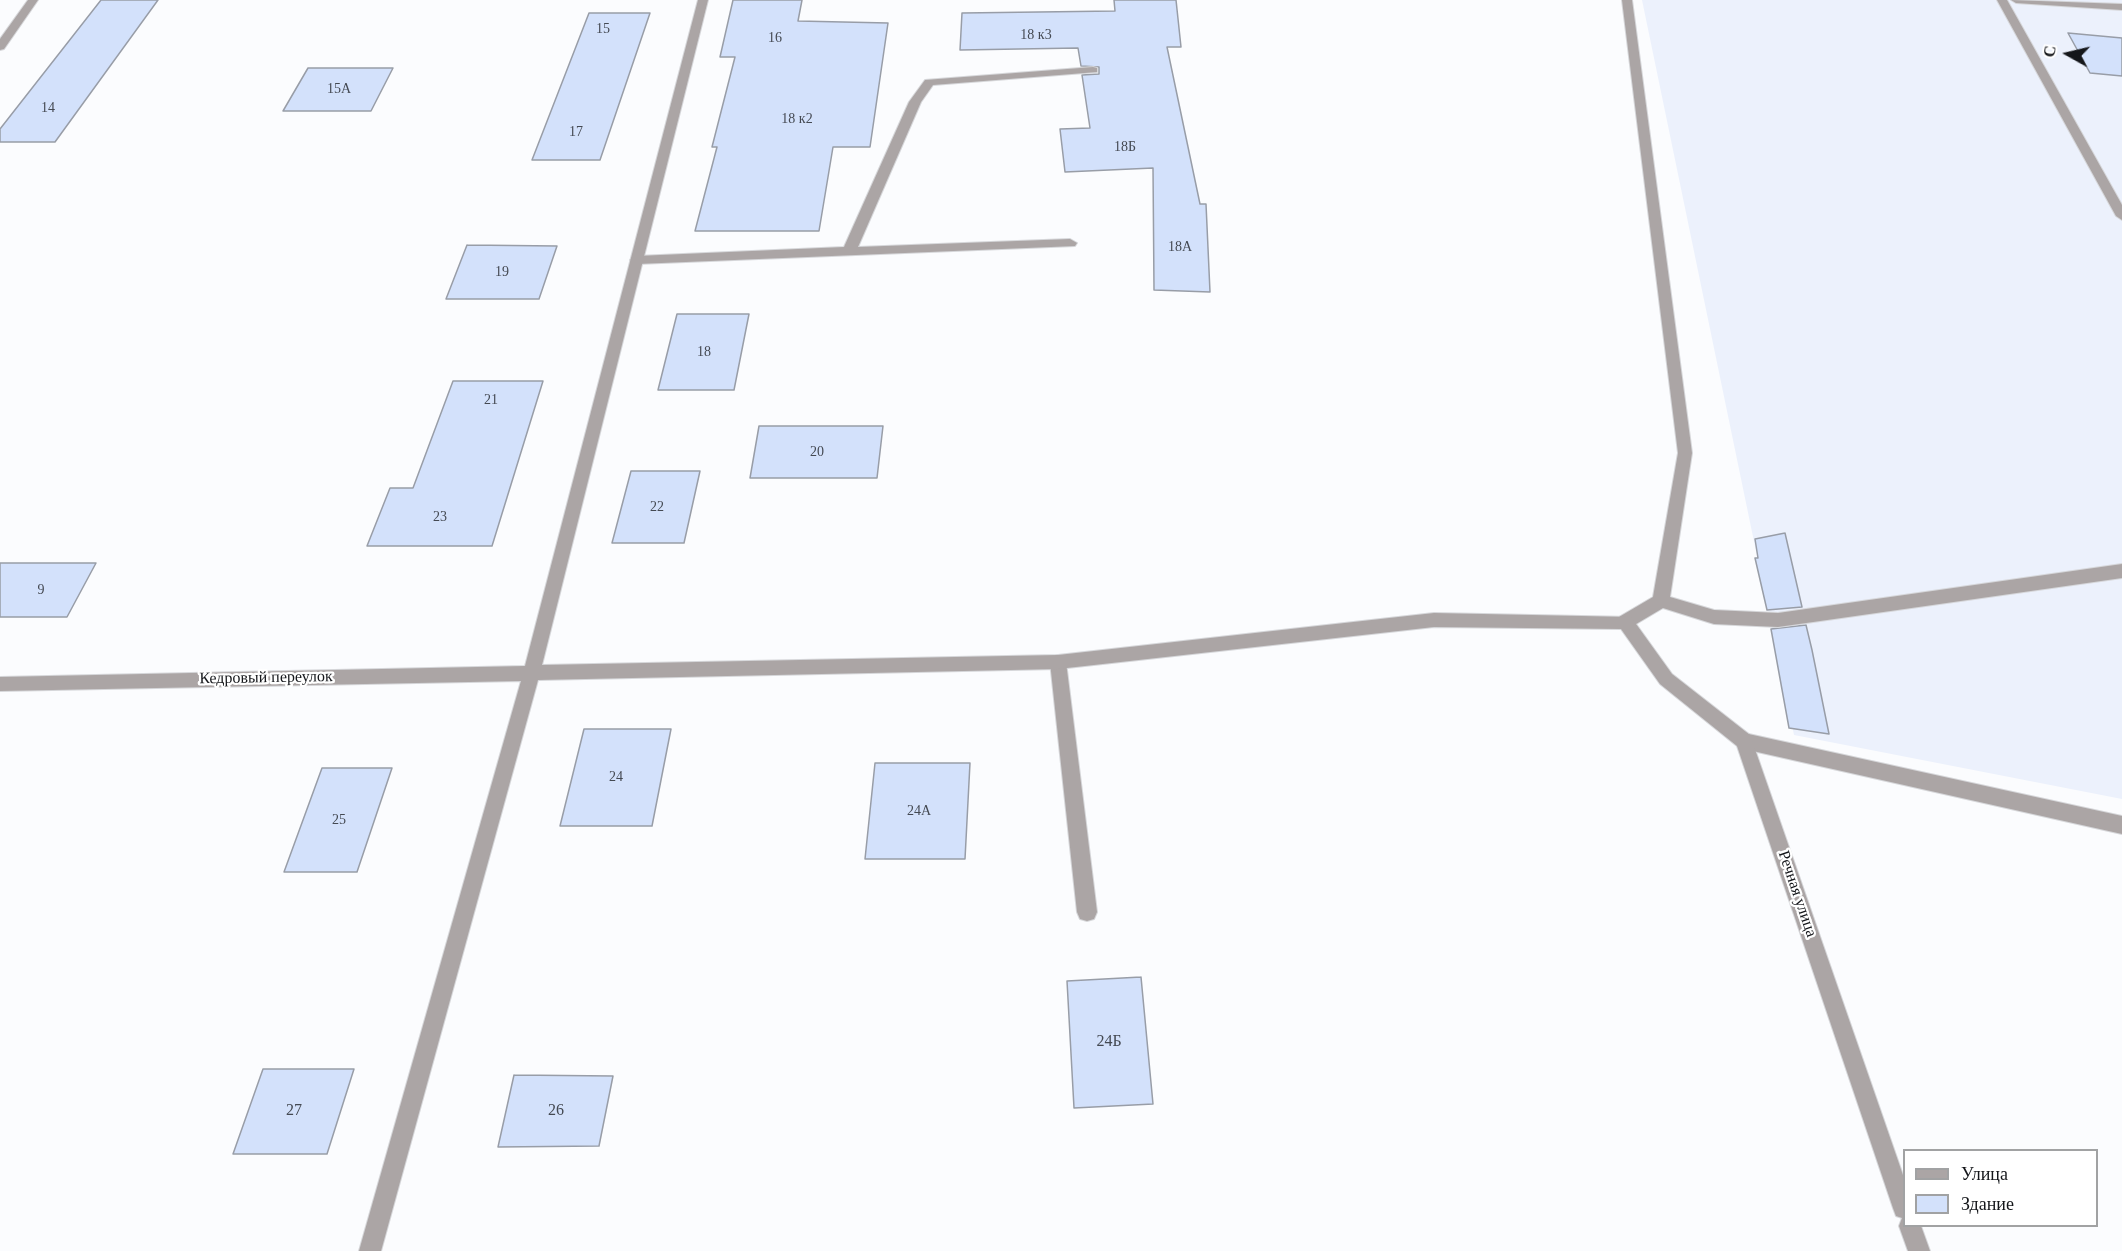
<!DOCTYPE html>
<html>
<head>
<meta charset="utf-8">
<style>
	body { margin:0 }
	#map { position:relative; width:2122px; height:1251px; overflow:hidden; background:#fbfcfe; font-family:Georgia,serif }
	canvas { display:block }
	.legend { position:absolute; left:1903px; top:1149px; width:195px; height:78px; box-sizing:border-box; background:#fff; border:2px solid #a1a2a3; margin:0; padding:8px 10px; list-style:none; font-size:18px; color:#14161a }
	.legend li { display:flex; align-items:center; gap:12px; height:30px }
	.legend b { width:30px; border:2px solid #a1a2a3 }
	.north { position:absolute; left:2038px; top:24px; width:60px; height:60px; -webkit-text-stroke:4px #fff; paint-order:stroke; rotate:278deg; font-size:16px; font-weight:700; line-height:24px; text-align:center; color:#14161a }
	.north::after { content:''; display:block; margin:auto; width:21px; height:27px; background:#14161a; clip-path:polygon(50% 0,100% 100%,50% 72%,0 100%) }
</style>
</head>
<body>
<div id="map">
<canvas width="2122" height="1251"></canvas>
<ul class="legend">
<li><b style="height:8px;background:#aba5a5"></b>Улица</li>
<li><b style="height:16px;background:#d3e1fb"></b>Здание</li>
</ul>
<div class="north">С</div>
</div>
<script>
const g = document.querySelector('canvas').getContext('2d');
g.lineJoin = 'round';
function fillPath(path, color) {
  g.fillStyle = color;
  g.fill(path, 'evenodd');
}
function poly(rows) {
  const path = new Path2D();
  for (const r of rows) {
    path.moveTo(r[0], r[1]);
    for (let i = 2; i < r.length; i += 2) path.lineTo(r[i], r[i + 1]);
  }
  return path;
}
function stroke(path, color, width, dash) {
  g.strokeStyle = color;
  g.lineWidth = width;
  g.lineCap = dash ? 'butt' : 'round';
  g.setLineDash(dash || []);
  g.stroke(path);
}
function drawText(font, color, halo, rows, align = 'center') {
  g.font = font + ' Georgia,serif';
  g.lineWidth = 4.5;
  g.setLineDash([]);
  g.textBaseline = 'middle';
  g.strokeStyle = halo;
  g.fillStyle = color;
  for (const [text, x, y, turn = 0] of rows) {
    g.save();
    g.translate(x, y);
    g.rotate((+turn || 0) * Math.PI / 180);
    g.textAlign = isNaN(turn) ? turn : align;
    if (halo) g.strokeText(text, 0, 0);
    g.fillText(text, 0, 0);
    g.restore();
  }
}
fillPath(poly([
	[1642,0,2122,0,2122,799,1794,735]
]), '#ecf1fc');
const building = poly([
	[101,0,158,0,55,142,0,142,0,129,101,0],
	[733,0,802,0,798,21,888,23,870,147,833,147,819,231,695,231,717,147,712,147,735,57,720,57,733,0],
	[1114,0,1176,0,1181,47,1167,47,1200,204,1206,204,1210,292,1154,290,1153,168,1065,172,1060,129,1090,128,1082,75,1099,74,1099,67,1081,66,1078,48,960,50,962,13,1115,11,1114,0],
	[589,13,650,13,600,160,532,160,589,13],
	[2068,33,2122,38,2122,76,2090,73,2068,33],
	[308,68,393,68,371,111,283,111,308,68],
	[467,245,557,246,539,299,446,299,467,245],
	[677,314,749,314,734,390,658,390,677,314],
	[453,381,543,381,492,546,367,546,390,488,413,488,453,381],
	[759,426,883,426,877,478,750,478,759,426],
	[631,471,700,471,684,543,612,543,631,471],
	[1785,533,1802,607,1767,610,1755,558,1758,558,1755,539,1785,533],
	[0,563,96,563,67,617,0,617,0,563],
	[1806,625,1812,650,1829,734,1789,728,1771,629,1806,625],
	[584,729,671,729,652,826,560,826,584,729],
	[875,763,970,763,965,859,865,859,875,763],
	[322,768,392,768,357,872,284,872,322,768],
	[1141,977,1153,1104,1074,1108,1067,981,1141,977],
	[263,1069,354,1069,327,1154,233,1154,263,1069],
	[514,1075,613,1076,599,1146,498,1147,514,1075]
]);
fillPath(building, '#d3e1fb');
stroke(building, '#989da7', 1.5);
const service = poly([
	[1622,0,1632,0,1692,453,1670,597,1714,610,1778,613,2122,564,2122,578,1778,627,1714,624,1663,608,1631,627,1619,627,1617,622,1619,617,1653,597,1678,453,1622,0],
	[1997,0,2007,0,2122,205,2122,220,2116,216,1997,0],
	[2011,0,2122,4,2122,10,2016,3,2011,0],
	[1093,67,1097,68,1097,72,933,85,921,102,858,247,1070,239,1077,243,1075,246,637,264,630,260,637,256,844,247,909,102,925,80,1093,67],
	[1058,655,1064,657,1066,662,1097,912,1094,919,1087,921,1080,919,1077,912,1050,662,1052,657,1058,655],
	[1744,733,2122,816,2122,834,1744,749,1738,747,1735,741,1738,735,1744,733]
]);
const minor = poly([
	[28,0,38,0,4,49,0,50,0,39,28,0],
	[698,0,708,0,542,665,1058,655,1434,613,1631,617,1672,674,1750,735,1904,1178,1904,1226,1921,1226,1930,1251,1908,1251,1899,1226,1902,1218,1896,1216,1893,1208,1737,746,1660,684,1621,629,1434,627,1058,669,538,680,381,1251,359,1251,521,681,0,691,0,677,525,666,698,0]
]);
stroke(service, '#d6d7da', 2);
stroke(minor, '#d6d7da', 2);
fillPath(service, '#aba5a5');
fillPath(minor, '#aba5a5');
drawText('14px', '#444952', null, [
	["15",603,29],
	["18 к3",1036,35],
	["16",775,38],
	["15А",339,89],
	["14",48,108],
	["18 к2",797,119],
	["17",576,132],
	["18Б",1125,147],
	["18А",1180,247],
	["19",502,272],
	["18",704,352],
	["21",491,400],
	["20",817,452],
	["22",657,507],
	["23",440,517],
	["9",41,590],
	["24",616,777],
	["24А",919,811],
	["25",339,820]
]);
drawText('16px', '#14161a', '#fff', [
	["Кедровый переулок",266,678,-1],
	["Речная улица",1797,894,71]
]);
drawText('16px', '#444952', null, [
	["24Б",1109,1042],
	["27",294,1111],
	["26",556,1111]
]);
</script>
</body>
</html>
